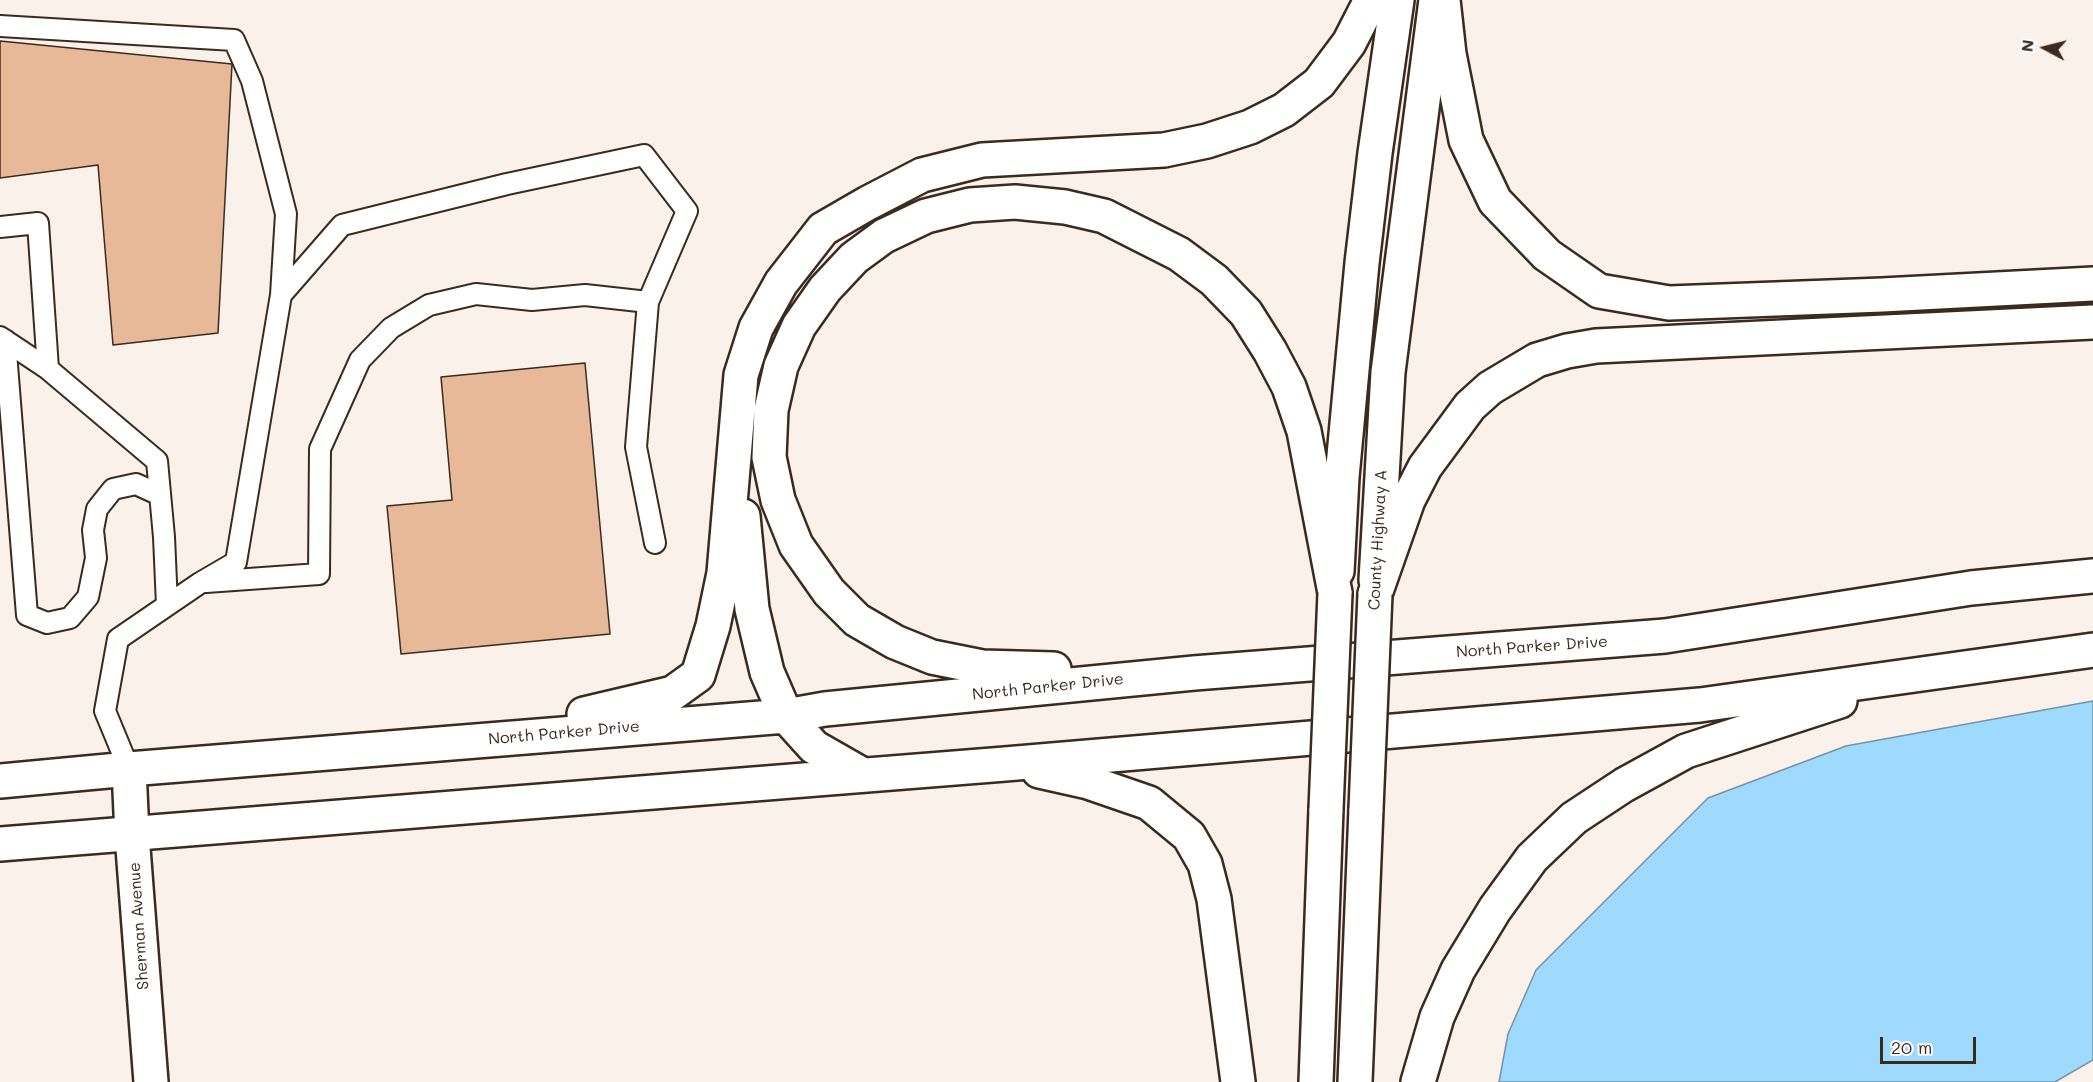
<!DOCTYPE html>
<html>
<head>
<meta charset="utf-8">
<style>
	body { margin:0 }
	#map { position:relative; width:2093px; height:1082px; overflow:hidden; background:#faf1ea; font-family:Mali,sans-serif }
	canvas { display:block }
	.north { position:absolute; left:2015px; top:18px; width:60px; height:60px; -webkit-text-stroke:4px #fff; paint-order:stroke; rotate:277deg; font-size:16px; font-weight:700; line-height:24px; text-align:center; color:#3b2a1e }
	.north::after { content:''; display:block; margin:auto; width:21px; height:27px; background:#3b2a1e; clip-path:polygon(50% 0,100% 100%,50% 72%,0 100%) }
	.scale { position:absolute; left:1880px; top:1037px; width:96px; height:27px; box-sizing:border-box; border:3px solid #3b2a1e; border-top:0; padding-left:8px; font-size:18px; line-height:21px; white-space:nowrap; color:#3b2a1e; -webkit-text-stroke:4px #fff; paint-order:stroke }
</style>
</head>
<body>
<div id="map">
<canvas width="2093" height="1082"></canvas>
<div class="north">N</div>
<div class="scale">20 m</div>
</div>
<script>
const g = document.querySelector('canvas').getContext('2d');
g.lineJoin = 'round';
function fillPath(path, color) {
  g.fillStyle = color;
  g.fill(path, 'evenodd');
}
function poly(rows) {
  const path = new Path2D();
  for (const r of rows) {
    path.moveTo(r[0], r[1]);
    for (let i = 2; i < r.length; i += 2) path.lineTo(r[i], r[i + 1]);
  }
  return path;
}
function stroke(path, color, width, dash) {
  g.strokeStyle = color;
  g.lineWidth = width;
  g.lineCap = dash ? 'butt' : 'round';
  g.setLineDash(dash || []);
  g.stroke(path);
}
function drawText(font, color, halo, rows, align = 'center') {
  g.font = font + ' Mali,sans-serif';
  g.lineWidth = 4.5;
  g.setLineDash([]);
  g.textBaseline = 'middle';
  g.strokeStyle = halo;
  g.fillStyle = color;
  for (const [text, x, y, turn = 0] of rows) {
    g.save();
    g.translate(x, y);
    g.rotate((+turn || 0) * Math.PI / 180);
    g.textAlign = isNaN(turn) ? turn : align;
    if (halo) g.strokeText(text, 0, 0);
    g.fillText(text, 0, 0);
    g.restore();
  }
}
const water = poly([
	[2093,701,2093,1060,2055,1082,1499,1082,1508,1034,1536,970,1708,798,1846,746,2093,701]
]);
fillPath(water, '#9ed9fe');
stroke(water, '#7693a4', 1.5);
const building = poly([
	[0,41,232,64,218,333,113,345,98,165,0,178,0,41],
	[585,363,610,634,401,654,387,506,452,500,441,377,585,363]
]);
fillPath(building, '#e7b998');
stroke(building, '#3b2a1e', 1.5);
const lane = poly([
	[0,26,234,40,252,81,286,214,281,295],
	[0,227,38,223,48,369],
	[0,337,48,369,157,461,164,537,167,605],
	[5,340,27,615,47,623,70,618,88,597,96,558,93,530,97,509,113,489,136,484,160,495],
	[206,582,319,574,320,449,360,360,391,328,429,305,476,294,532,300,585,295,648,302],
	[129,769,105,711,118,639,200,583,236,562,281,295,342,225,507,184,644,155,687,211,648,302,636,447,655,543]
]);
const street = poly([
	[129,769,132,835,151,1082]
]);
const secondary = poly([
	[1337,571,1342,477,1362,263,1375,153,1397,0],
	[1376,580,1388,372,1436,0],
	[1316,1082,1326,809],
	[1355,1082,1366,809]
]);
const primary = poly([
	[1443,0,1449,54,1466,140,1495,201,1547,255,1599,291,1669,303,1882,295,2093,284],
	[743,516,752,609,767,672,786,716,814,747,863,775],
	[1375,594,1408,500,1425,467,1470,406,1490,388,1537,360,1567,351,1596,346,2093,322],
	[1054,669,982,667,932,657,895,642,857,620,829,592,796,545,778,500,769,457,771,410,781,366,799,326,825,289,854,258,884,236,926,216,970,205,1015,202,1065,207,1104,216,1179,254,1214,280,1246,313,1270,351,1289,387,1304,431,1335,593],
	[584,714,673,693,698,675,713,626,724,573,741,375,756,328,781,283,823,229,868,203,922,175,982,160,1164,150,1207,141,1250,127,1284,110,1319,83,1349,43,1371,0],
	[1039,771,1088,782,1149,803,1189,836,1205,864,1214,899,1238,1082],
	[0,781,129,769,786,716,825,709,1194,673,1665,636,1971,588,2093,576],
	[0,844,1005,764,1700,705,2093,650],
	[1418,1082,1437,1017,1458,970,1495,909,1532,858,1574,818,1624,785,1686,751,1840,701]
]);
stroke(lane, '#3b2a1e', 24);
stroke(street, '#3b2a1e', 38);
stroke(secondary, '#3b2a1e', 38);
stroke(primary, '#3b2a1e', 38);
stroke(lane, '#fff', 20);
stroke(street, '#fff', 33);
stroke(secondary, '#fff', 33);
stroke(primary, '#fff', 33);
const secondaryBridge = poly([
	[1326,809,1335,593],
	[1366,809,1375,594]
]);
stroke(secondaryBridge, '#3b2a1e', 38, []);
stroke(secondaryBridge, '#fff', 33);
drawText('16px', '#3b2a1e', '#fff', [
	["County Highway A",1378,540,-87],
	["North Parker Drive",1532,647,-4],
	["North Parker Drive",1048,687,-6],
	["North Parker Drive",564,733,-5],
	["Sherman Avenue",139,926,-94]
]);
</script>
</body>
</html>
